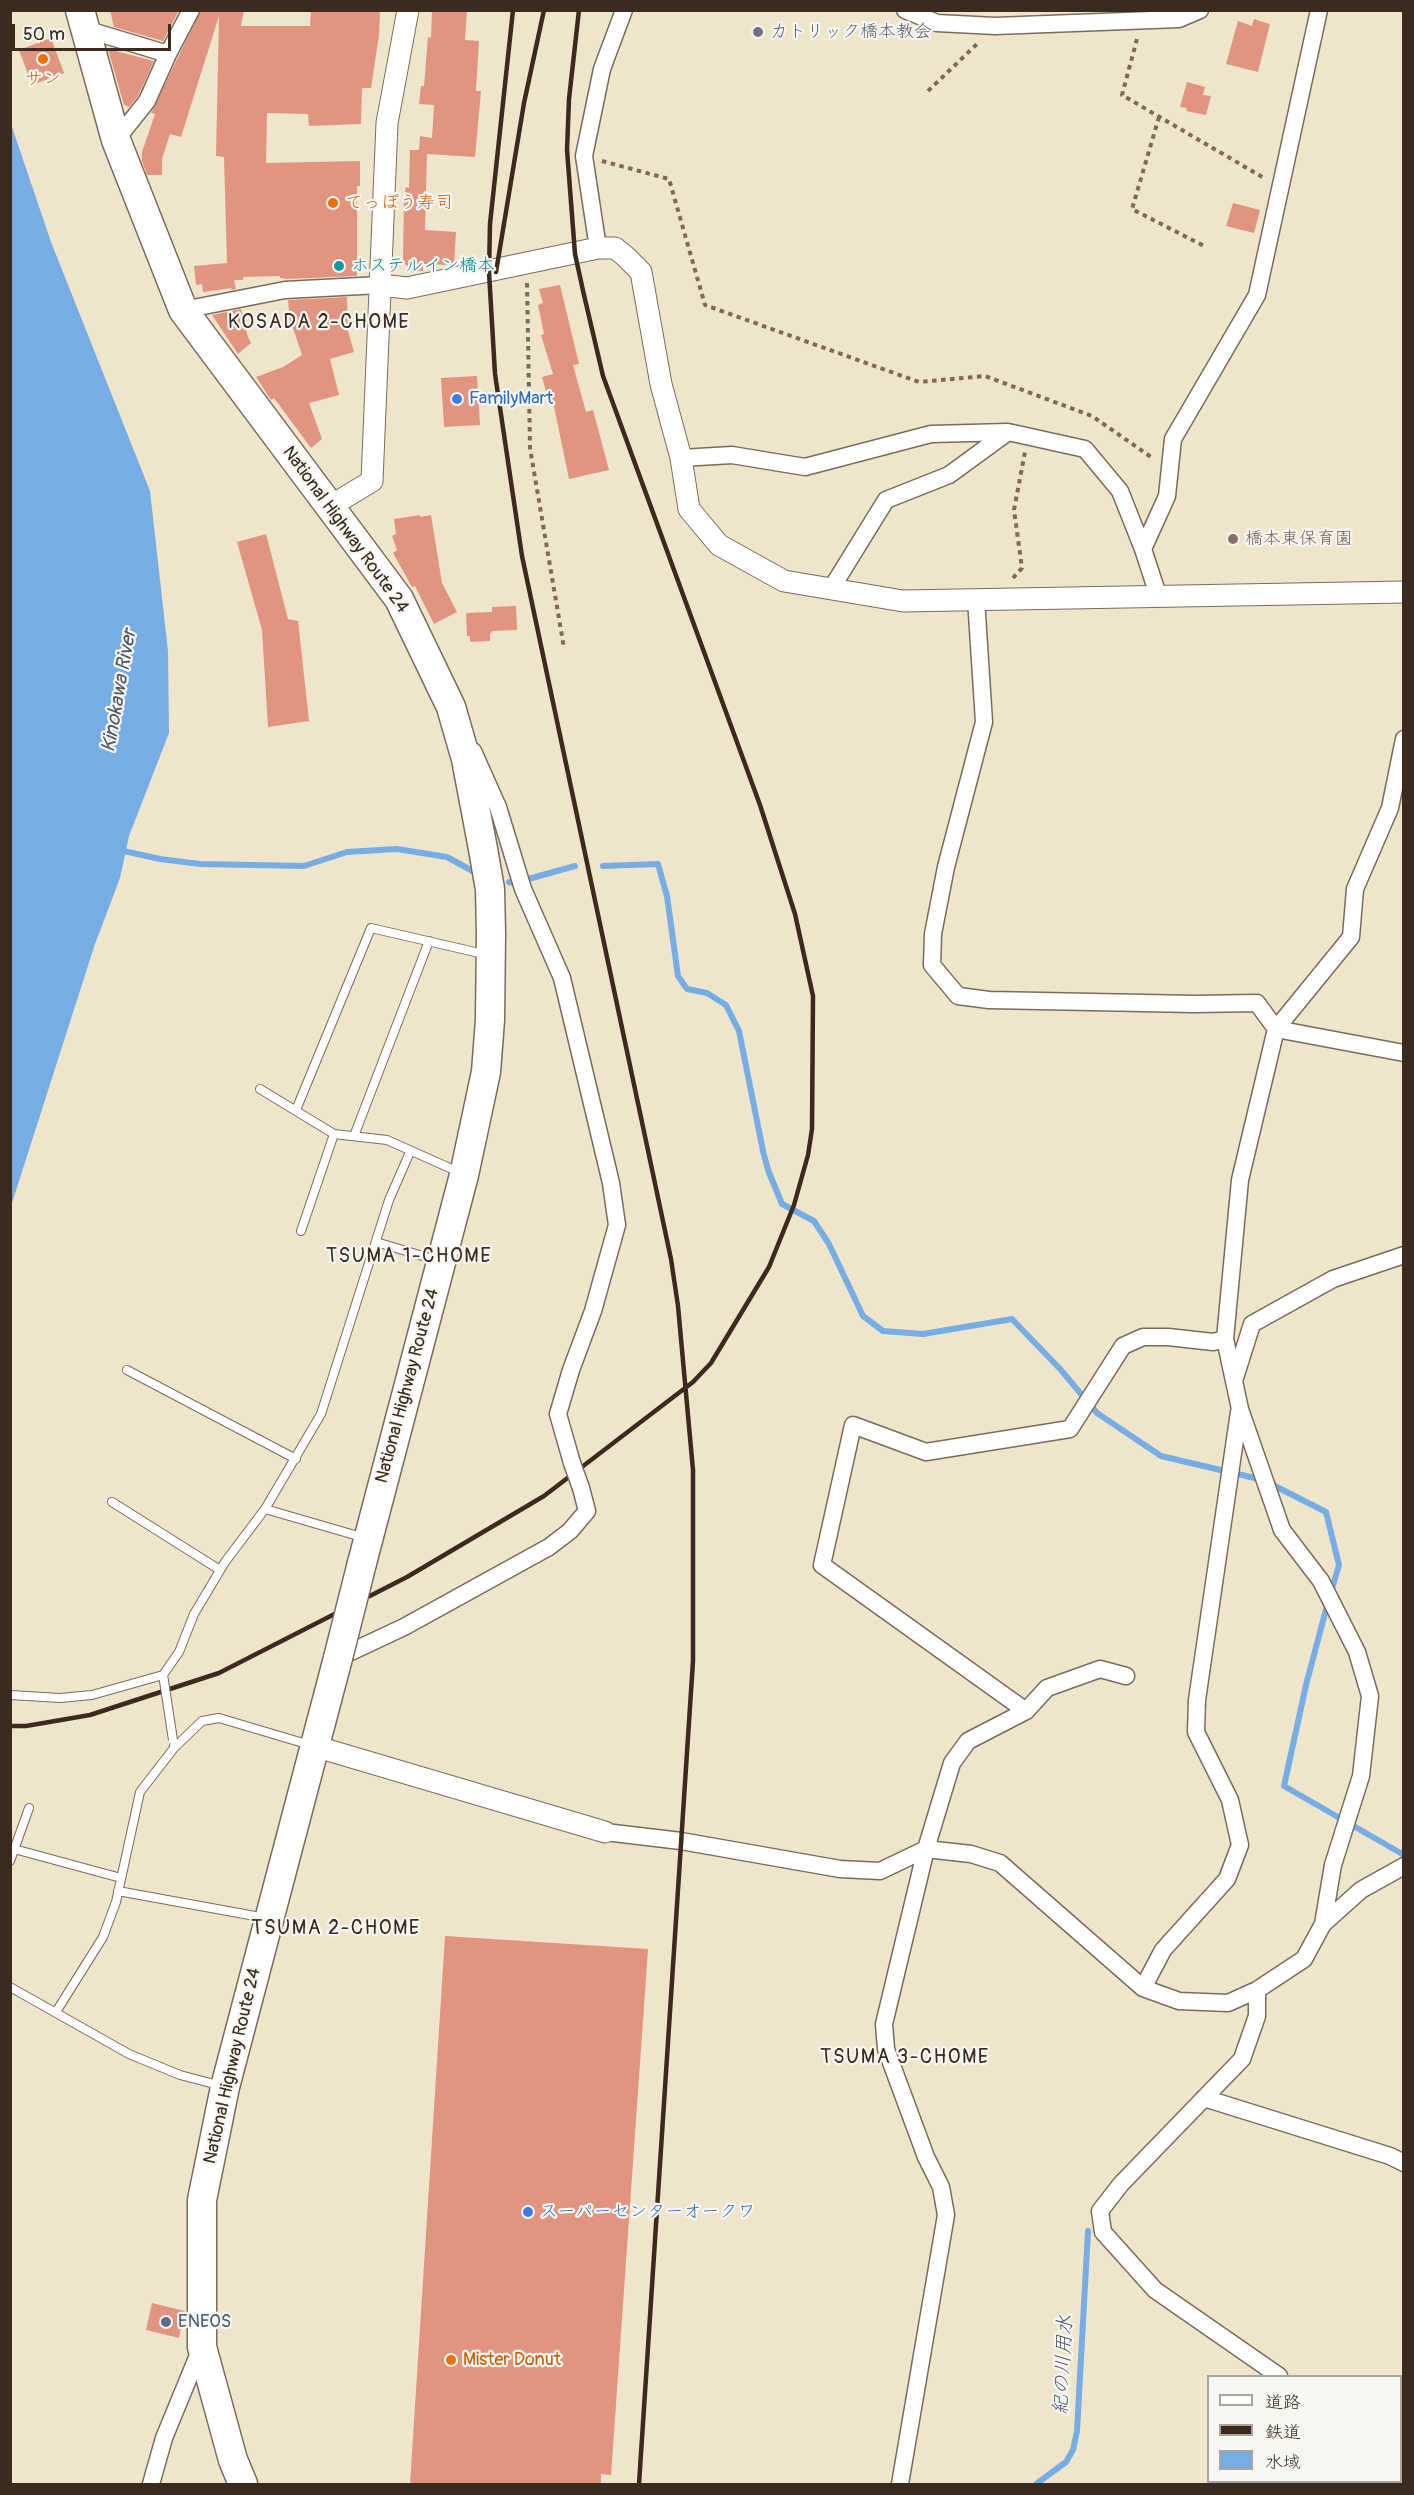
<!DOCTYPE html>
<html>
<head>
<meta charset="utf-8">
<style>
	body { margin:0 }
	#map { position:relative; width:1414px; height:2495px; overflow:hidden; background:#efe5cb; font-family:Pangolin,"Klee One",sans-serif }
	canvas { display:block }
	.frame { position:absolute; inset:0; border:12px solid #3b2a1e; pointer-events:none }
	.legend { position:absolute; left:1207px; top:2375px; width:195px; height:108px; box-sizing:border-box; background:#f6f6f2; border:2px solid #aba49d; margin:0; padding:8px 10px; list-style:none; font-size:18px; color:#3b2a1e }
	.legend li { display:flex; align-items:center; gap:12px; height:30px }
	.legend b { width:30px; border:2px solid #aba49d }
	.scale { position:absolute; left:12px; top:24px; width:159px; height:27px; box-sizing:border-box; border:3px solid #3b2a1e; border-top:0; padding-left:8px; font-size:18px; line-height:21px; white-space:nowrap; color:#3b2a1e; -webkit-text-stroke:4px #f6f6f2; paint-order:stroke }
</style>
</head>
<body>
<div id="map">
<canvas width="1414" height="2495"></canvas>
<div class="frame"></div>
<ul class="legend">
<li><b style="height:8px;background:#fff"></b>道路</li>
<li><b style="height:8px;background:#3b2a1e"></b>鉄道</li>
<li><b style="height:16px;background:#77ade5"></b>水域</li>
</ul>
<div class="scale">50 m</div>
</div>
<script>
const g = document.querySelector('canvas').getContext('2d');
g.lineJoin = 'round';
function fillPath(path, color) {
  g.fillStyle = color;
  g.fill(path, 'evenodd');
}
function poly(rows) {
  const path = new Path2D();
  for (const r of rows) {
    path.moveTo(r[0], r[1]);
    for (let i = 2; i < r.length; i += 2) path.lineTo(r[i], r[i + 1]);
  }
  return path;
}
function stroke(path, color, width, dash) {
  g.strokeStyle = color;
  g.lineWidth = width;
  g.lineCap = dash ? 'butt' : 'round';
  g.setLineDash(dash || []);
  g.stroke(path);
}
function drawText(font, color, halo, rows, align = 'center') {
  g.font = font + ' Pangolin,"Klee One",sans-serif';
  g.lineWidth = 4.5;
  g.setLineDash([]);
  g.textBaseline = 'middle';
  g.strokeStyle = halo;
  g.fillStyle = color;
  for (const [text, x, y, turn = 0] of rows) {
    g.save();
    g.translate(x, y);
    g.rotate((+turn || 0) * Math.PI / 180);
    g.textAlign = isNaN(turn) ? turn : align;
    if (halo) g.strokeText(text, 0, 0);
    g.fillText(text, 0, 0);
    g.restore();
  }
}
fillPath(poly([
	[11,124,51,242,150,491,168,651,169,733,129,836,120,878,95,944,11,1206]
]), '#77ade5');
stroke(poly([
	[119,850,160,859,200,864,304,866,347,852,397,849,447,857,478,874],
	[603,866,658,864,667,896,678,976,687,989,707,993,726,1005,739,1031,763,1151,768,1170,782,1204,814,1221,829,1244,863,1316,883,1331,923,1334,1012,1319,1061,1370,1097,1413,1161,1456,1263,1480,1326,1512,1339,1565,1331,1592],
	[509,882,514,883,575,866],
	[1328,1602,1306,1685,1284,1786,1404,1855],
	[1036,2484,1066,2462,1073,2450,1077,2431,1088,2231]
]), '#77ade5', 6);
fillPath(poly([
	[110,10,179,10,163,41,114,27],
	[201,10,244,10,241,26,310,26,311,10,380,10,379,35,371,88,362,88,361,124,309,126,308,114,267,113,266,163,360,161,360,186,357,186,357,276,287,279,280,278,280,276,243,277,243,280,234,280,236,289,230,290,232,288,203,292,202,284,196,285,194,266,227,263,224,157,216,156,219,16,181,137,170,134,162,159,162,175,147,175,142,161,142,152,155,114,151,113],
	[432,10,467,10,465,40,479,41,476,91,481,91,475,157,427,154,425,230,456,232,454,265,423,264,423,271,412,271,403,262,404,198,406,187,409,188,410,150,419,150,420,136,432,138,434,105,419,104,421,86,424,86,428,37,431,38],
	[1254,19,1270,24,1258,72,1226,64,1238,21,1252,26],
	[51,38,64,73,32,85,19,50],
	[108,49,154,61,138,96,129,107,124,105],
	[1187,82,1205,87,1203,95,1211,96,1206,115,1186,111,1187,108,1180,107],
	[1233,203,1260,210,1254,233,1226,226],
	[560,285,579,364,573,365,586,412,593,410,609,470,569,479,552,397,548,398,542,377,553,374,541,335,544,334,538,305,543,303,539,289],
	[347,297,348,331,354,352,330,359,339,395,309,403,322,439,311,448,274,398,271,400,256,377,283,367,302,355,292,325,290,324,288,300],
	[241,309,248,337,251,343,238,354,212,315],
	[477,376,480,425,444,427,441,378],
	[420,515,420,517,431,515,442,583,457,612,434,624,415,586,412,587,393,553,397,550,392,536,396,534,394,519],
	[266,534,288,619,298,621,309,721,268,727,262,630,237,542],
	[516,606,517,630,492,631,490,634,490,641,470,642,470,636,467,636,466,613,492,612,492,607],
	[445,1936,648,1949,611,2475,601,2474,601,2484,410,2484],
	[152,2303,185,2311,179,2338,146,2330]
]), '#e19480');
const service = poly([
	[260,1089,334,1134,387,1140,461,1173],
	[296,1110,371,928,488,955],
	[354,1136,429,941],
	[301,1231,334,1134],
	[376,1242,436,1260],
	[127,1370,296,1459],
	[112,1502,220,1570],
	[265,1509,321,1414,389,1200,410,1152],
	[164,1681,163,1675,179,1652,194,1614,225,1562,265,1509,365,1538],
	[10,1695,60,1698,92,1695,163,1675],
	[174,1746,174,1748,202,1721,219,1718,310,1745],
	[14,1849,121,1878],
	[10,1861,29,1808],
	[118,1891,266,1918],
	[10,1987,129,2054,180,2075,222,2086],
	[56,2012,103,1937,116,1902,140,1792,174,1748]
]);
const minor = poly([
	[905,10,937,23,995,26,1179,19,1200,10],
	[85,29,168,54],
	[116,140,147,101,168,54,191,10],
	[598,248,584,156,602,69,624,10],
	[183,310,285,290,380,285],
	[681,458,732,455,805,467,931,434,1008,432],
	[1143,549,1167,496,1173,439,1257,295,1319,10],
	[831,589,886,500,949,475,1008,432,1085,449,1120,491,1143,549,1158,595],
	[976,599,984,722,946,867,933,934,932,965,958,996,989,1000,1194,1004,1257,1003,1276,1029,1404,1053],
	[473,751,498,807,523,889,562,978,611,1183,617,1225,593,1311,571,1370,558,1414,572,1463],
	[1225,1339,1240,1180,1276,1029,1351,937,1355,889,1390,808,1404,739],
	[1234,1381,1252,1324,1333,1279,1404,1255],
	[338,1658,404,1627,549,1547,570,1531,587,1511,581,1488],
	[605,1832,681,1841,840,1869,880,1871,926,1849,971,1854,1000,1863,1143,1988,1179,2001,1228,2003,1257,1990,1304,1959,1323,1924,1333,1865,1361,1776,1370,1696,1357,1652,1321,1581,1282,1530,1240,1409,1225,1339,1213,1342,1168,1337,1143,1337,1123,1346,1070,1429,926,1452,853,1425,822,1565,1026,1711],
	[1323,1924,1361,1890,1404,1866],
	[1143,1988,1163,1950,1227,1879,1240,1845,1230,1800,1196,1732,1197,1700,1239,1412],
	[1257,1990,1257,2016,1242,2059,1121,2184,1100,2211,1103,2232,1155,2290,1279,2376],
	[1204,2098,1390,2156,1404,2163],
	[151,2484,164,2438,201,2348],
	[900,2484,946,2215,941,2187,926,2157,886,2049,884,2024,926,1849,952,1763,968,1741,1026,1711,1047,1688,1100,1669,1126,1676],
	[1322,2484,1323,2482]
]);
const tertiary = poly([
	[380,285,407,288,598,248,615,248,625,256,641,272,661,384,681,458,689,509,719,545,784,581,903,601,1404,592],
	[329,507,372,481,387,123,408,10],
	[314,1746,605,1832]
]);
const trunk = poly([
	[80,10,116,140,183,310,399,599,451,707,466,759,483,849,490,889,491,934,490,1020,486,1072,464,1175,362,1563],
	[243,2484,233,2460,202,2347,202,2200,225,2087,338,1658]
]);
stroke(service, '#7a6b5b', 10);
stroke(minor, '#7a6b5b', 19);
stroke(tertiary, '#7a6b5b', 23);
stroke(trunk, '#7a6b5b', 31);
stroke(poly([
	[1137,39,1122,95,1264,178],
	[928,91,977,44],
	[1159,117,1132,209,1204,246],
	[602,161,669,179,705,305,919,382,985,376,1092,416,1154,459],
	[527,283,530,448,564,648],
	[1013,578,1022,568,1014,510,1025,452]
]), '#7a6b5b', 4, [4.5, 4.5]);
stroke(service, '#fff', 8);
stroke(minor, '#fff', 16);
stroke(tertiary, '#fff', 21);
stroke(trunk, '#fff', 28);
stroke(poly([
	[513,10,490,224,489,272,495,374,522,556,671,1259,678,1306,693,1470,693,1661,639,2484],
	[496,272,524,103,544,10],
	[10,1726,26,1726,90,1715,219,1673,407,1577,544,1496,693,1382,711,1363,769,1267,794,1205,808,1155,812,1129,813,996,795,914,760,805,603,376,584,295,575,254,567,150,569,99,579,10]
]), '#3b2a1e', 4.5);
const serviceBridge = poly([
	[164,1681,173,1740]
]);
const minorBridge = poly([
	[572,1463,581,1488]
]);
const trunkBridge = poly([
	[338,1658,362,1563]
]);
stroke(serviceBridge, '#7a6b5b', 10, []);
stroke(minorBridge, '#7a6b5b', 19, []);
stroke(trunkBridge, '#7a6b5b', 31, []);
stroke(serviceBridge, '#fff', 8);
stroke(minorBridge, '#fff', 16);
stroke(trunkBridge, '#fff', 28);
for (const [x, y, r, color] of [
	[758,32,6,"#6b7280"],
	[43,59,6,"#e8710a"],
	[333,203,6,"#e8710a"],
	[339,266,6,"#0f9aa8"],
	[457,399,6,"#3f7fe0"],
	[1233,539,6,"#8d6e63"],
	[528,2212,6,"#3f7fe0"],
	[166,2322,6,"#5c6f8a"],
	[451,2360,6,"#e8710a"]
]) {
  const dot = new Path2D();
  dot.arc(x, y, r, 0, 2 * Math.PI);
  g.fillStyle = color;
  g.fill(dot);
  stroke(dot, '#f6f6f2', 2);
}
drawText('18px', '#5b616d', '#f6f6f2', [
	["カトリック橋本教会",770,32]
], 'left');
drawText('18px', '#c56008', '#f6f6f2', [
	["サン",43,79,"center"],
	["てっぽう寿司",345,203],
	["Mister Donut",463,2360]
], 'left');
drawText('18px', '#0d838f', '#f6f6f2', [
	["ホステルイン橋本",351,266]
], 'left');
drawText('18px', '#366cbe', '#f6f6f2', [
	["FamilyMart",469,399],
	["スーパーセンターオークワ",540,2212]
], 'left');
drawText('18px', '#3b2a1e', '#f6f6f2', [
	["National Highway Route 24",345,530,54],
	["National Highway Route 24",408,1386,-75],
	["National Highway Route 24",233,2066,-77]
]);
drawText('18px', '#785e54', '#f6f6f2', [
	["橋本東保育園",1245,539]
], 'left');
drawText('18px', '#4e5e75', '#f6f6f2', [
	["ENEOS",178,2322]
], 'left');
g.letterSpacing = '1.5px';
drawText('20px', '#3b2a1e', '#f6f6f2', [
	["KOSADA 2-CHOME",319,323],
	["TSUMA 1-CHOME",409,1257],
	["TSUMA 2-CHOME",336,1929],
	["TSUMA 3-CHOME",905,2058]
]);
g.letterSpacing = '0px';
drawText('italic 20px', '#505864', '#f6f6f2', [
	["Kinokawa River",120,691,-80],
	["紀の川用水",1064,2365,-87]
]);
</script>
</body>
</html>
